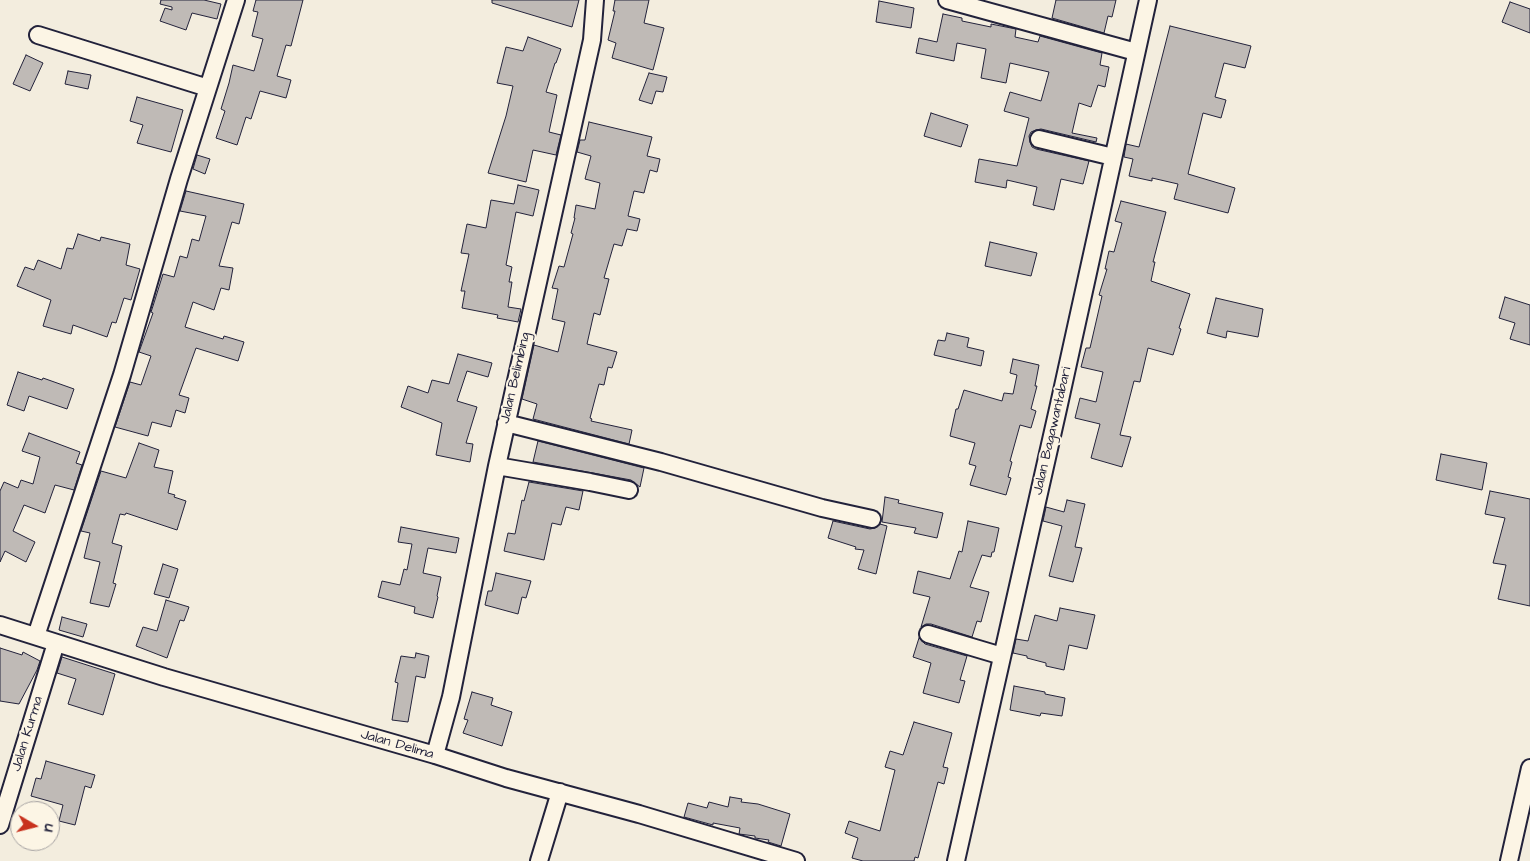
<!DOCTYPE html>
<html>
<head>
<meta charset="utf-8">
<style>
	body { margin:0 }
	#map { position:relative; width:1530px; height:861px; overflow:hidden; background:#f3edde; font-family:"Architects Daughter",sans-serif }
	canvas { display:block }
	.north { position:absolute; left:10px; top:801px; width:50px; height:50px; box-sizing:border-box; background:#fcf5e5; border:1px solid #a5a1a1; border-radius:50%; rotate:98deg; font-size:14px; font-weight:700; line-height:20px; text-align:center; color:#22223b }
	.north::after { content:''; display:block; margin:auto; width:18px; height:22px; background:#c8321e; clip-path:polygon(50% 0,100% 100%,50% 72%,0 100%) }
</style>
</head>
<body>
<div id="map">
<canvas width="1530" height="861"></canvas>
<div class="north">U</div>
</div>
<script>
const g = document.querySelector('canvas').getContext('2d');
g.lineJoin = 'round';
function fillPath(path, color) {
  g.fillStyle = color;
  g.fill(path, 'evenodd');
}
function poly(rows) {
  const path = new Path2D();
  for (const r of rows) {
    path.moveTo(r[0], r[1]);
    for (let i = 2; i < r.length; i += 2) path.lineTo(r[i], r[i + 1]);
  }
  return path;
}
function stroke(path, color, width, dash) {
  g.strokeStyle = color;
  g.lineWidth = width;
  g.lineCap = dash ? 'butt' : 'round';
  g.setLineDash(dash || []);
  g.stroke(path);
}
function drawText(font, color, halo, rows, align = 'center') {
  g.font = font + ' "Architects Daughter",sans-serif';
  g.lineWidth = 4;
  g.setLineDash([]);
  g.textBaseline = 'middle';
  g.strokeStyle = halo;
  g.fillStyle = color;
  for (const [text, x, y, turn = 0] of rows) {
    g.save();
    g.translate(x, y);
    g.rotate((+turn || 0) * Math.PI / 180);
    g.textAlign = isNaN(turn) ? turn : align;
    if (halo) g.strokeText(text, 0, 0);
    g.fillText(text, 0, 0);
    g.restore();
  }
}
const building = poly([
	[161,0,204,0,221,4,217,19,192,13,186,30,160,21,165,8,172,10,172,7,160,4,161,0],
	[256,0,303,0,291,46,286,45,277,76,291,80,286,98,260,91,251,119,246,117,237,145,216,138,225,111,221,109,229,83,233,65,254,71,263,39,252,36,258,12,253,11,256,0],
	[492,0,579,0,572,27,492,3,492,0],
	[615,0,649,0,644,23,664,28,653,70,612,58,616,43,608,40,615,11,613,11,615,0],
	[1056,0,1116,0,1112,17,1108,16,1104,33,1052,18,1056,0],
	[879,1,914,8,911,28,876,22,879,1],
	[1510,2,1530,9,1530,33,1502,22,1510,2],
	[943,14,962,18,962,21,991,27,991,24,1016,29,1015,37,1038,42,1040,36,1102,53,1100,65,1109,67,1105,87,1098,85,1091,107,1079,103,1072,133,1097,138,1096,142,1041,129,1036,130,1031,132,1029,136,1030,142,1032,147,1036,149,1089,161,1083,184,1061,179,1054,210,1033,205,1037,187,1007,180,1006,188,975,182,979,159,1017,166,1029,118,1004,111,1010,92,1041,101,1049,72,1010,63,1006,83,981,78,986,49,957,43,954,61,916,53,919,38,937,42,943,14],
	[1170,26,1251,46,1245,68,1224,63,1215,97,1226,100,1221,118,1203,113,1188,174,1235,188,1228,213,1174,199,1178,184,1152,178,1152,181,1129,176,1133,159,1124,157,1126,144,1139,147,1170,26],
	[528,37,561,49,556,63,555,63,546,92,557,95,549,132,561,135,556,155,533,150,526,182,488,173,506,116,513,86,497,83,506,47,523,51,528,37],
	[26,55,43,63,30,91,13,84,26,55],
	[68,71,91,75,88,89,65,84,68,71],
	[649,73,667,77,663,92,656,91,652,104,639,100,649,73],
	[137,97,183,110,171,152,137,143,143,125,130,121,137,97],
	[931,113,968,125,961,147,924,136,931,113],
	[589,122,652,137,647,156,660,159,657,172,650,170,644,193,634,191,628,216,640,219,637,231,627,229,622,246,614,244,604,278,609,279,600,315,594,313,587,344,617,352,612,368,608,367,604,385,599,384,590,418,592,419,591,421,632,430,629,444,533,419,537,404,522,399,534,345,558,352,565,322,552,319,558,289,552,288,559,266,564,267,573,234,571,233,575,218,574,218,576,205,595,209,600,183,585,179,591,156,577,152,580,140,585,140,589,122],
	[197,155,210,159,205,174,193,169,197,155],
	[518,185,539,190,533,216,516,212,506,265,512,267,509,282,512,282,508,307,521,309,518,322,497,318,498,315,462,308,465,291,461,291,469,254,461,253,467,224,486,228,491,200,514,204,518,185],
	[186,191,244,204,239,224,232,222,219,266,233,268,229,290,221,288,214,310,193,302,185,327,223,339,224,336,244,342,238,361,196,348,179,395,189,398,185,413,176,410,171,427,152,422,148,436,115,427,130,382,141,385,151,356,139,352,153,313,151,312,153,306,163,274,174,277,180,256,187,258,192,239,199,241,206,216,180,211,186,191],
	[1121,201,1166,212,1153,262,1155,262,1151,281,1190,294,1179,328,1181,329,1173,355,1148,348,1140,382,1134,381,1120,435,1131,437,1122,467,1091,458,1100,424,1075,418,1080,398,1096,402,1103,372,1081,367,1086,348,1090,348,1102,296,1099,295,1107,269,1105,269,1109,251,1114,252,1122,223,1115,221,1121,201],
	[78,234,100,241,101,237,130,244,126,265,140,269,131,300,124,298,116,323,112,322,107,337,73,325,71,334,43,326,51,300,17,286,25,267,34,270,38,260,61,269,67,248,73,249,78,234],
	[990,242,1037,253,1031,276,985,266,990,242],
	[1505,297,1530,305,1530,345,1510,339,1515,323,1499,318,1505,297],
	[1216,298,1263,309,1258,337,1227,331,1226,338,1207,333,1216,298],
	[947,333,969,338,967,347,984,351,981,366,934,355,938,340,945,341,947,333],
	[458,354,492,363,488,377,467,371,457,401,477,407,466,443,473,444,470,462,436,455,442,423,401,407,408,386,428,393,432,380,449,384,458,354],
	[1013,359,1039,365,1035,386,1037,386,1031,409,1036,411,1031,428,1020,425,1010,461,1012,462,1008,477,1011,478,1006,495,970,485,976,466,969,464,975,443,950,436,956,409,958,409,964,390,1002,401,1004,393,1013,394,1017,375,1010,373,1013,359],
	[18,372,42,380,43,378,74,389,67,409,29,396,24,411,7,405,18,372],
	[29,433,80,452,76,463,82,465,74,490,55,485,45,513,24,505,13,531,35,542,26,562,5,551,0,562,0,491,4,482,18,488,21,480,33,484,40,457,22,451,29,433],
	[538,441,644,468,640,487,631,480,533,462,538,441],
	[139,443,159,450,154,467,173,471,168,493,175,495,174,497,186,501,177,530,126,513,125,515,120,514,112,543,122,546,113,583,116,584,109,607,90,603,100,562,84,558,90,533,81,531,101,471,126,478,139,443],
	[1441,454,1487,463,1482,490,1436,480,1441,454],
	[529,482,583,491,579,510,566,507,561,525,552,523,544,560,504,551,508,533,515,534,522,500,524,501,529,482],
	[1490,491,1530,499,1530,606,1498,599,1506,565,1493,563,1505,518,1485,514,1490,491],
	[885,497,899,500,898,503,943,513,937,538,914,533,916,528,882,522,885,497],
	[1067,500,1085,504,1075,547,1082,548,1073,582,1049,576,1062,526,1043,521,1046,507,1064,512,1067,500],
	[833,521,870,529,875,528,880,524,887,526,876,574,858,569,864,550,855,549,856,547,828,538,833,521],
	[968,521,999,528,994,552,992,552,991,557,982,555,970,587,989,592,981,622,977,621,972,637,931,624,926,624,921,627,930,597,913,593,918,571,950,579,959,551,962,552,968,521],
	[401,527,459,538,456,553,428,548,423,573,441,577,437,596,438,597,433,618,414,613,415,607,378,597,382,581,400,585,404,569,407,570,412,544,398,542,401,527],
	[163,564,178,569,169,598,154,594,163,564],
	[496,573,531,581,526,598,522,597,518,614,485,605,488,591,492,591,496,573],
	[166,600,189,607,184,621,180,620,167,658,136,646,143,627,157,631,166,600],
	[1060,608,1095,615,1087,649,1069,645,1064,670,1046,666,1046,663,1027,658,1027,656,1013,653,1016,639,1028,641,1035,615,1057,621,1060,608],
	[62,617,87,624,83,637,59,630,62,617],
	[919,638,925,644,967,656,960,680,965,681,959,703,923,693,931,663,913,657,919,638],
	[0,648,22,655,23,652,40,661,37,670,19,704,0,701,0,648],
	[416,653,429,656,425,678,416,676,408,722,392,720,398,683,395,682,401,656,415,658,416,653],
	[62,657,115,674,103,715,68,704,76,679,57,673,62,657],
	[1014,686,1045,692,1045,694,1065,698,1062,716,1041,713,1040,716,1010,710,1014,686],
	[472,692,493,698,491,705,512,712,502,746,463,733,468,720,464,719,472,692],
	[914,722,952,733,943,767,948,768,944,784,938,782,918,858,915,857,914,861,863,861,852,858,858,838,845,833,849,821,880,831,895,770,885,767,890,751,903,755,914,722],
	[46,761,95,775,91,788,85,786,75,825,59,821,63,805,31,796,36,778,41,779,46,761],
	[730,797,742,799,741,802,758,804,790,814,781,846,768,842,769,840,755,838,755,836,739,834,740,828,713,823,713,825,684,817,688,803,707,808,709,802,728,807,730,797]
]);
fillPath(building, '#bfbab6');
stroke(building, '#22223b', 1);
const minor = poly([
	[947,0,1136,52],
	[38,35,208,88],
	[1039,139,1113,157],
	[506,423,661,462,822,508,872,519],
	[497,466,590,482,629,490],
	[0,625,164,677,435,755,506,778,639,814,796,861],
	[928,634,1002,656],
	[36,636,122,375,179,179,236,0],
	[435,755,451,697,497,466,592,40,595,0],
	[0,825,56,643],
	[539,861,560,792],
	[956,861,1058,409,1148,0],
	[1509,861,1530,768]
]);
stroke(minor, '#22223b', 20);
stroke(minor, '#fcf5e5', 16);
drawText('14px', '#22223b', '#fcf5e5', [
	["Jalan Belimbing",516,378,-77],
	["Jalan Bagawantabari",1053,431,-77],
	["Jalan Kurma",28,734,-73],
	["Jalan Delima",397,745,16]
]);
</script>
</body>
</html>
